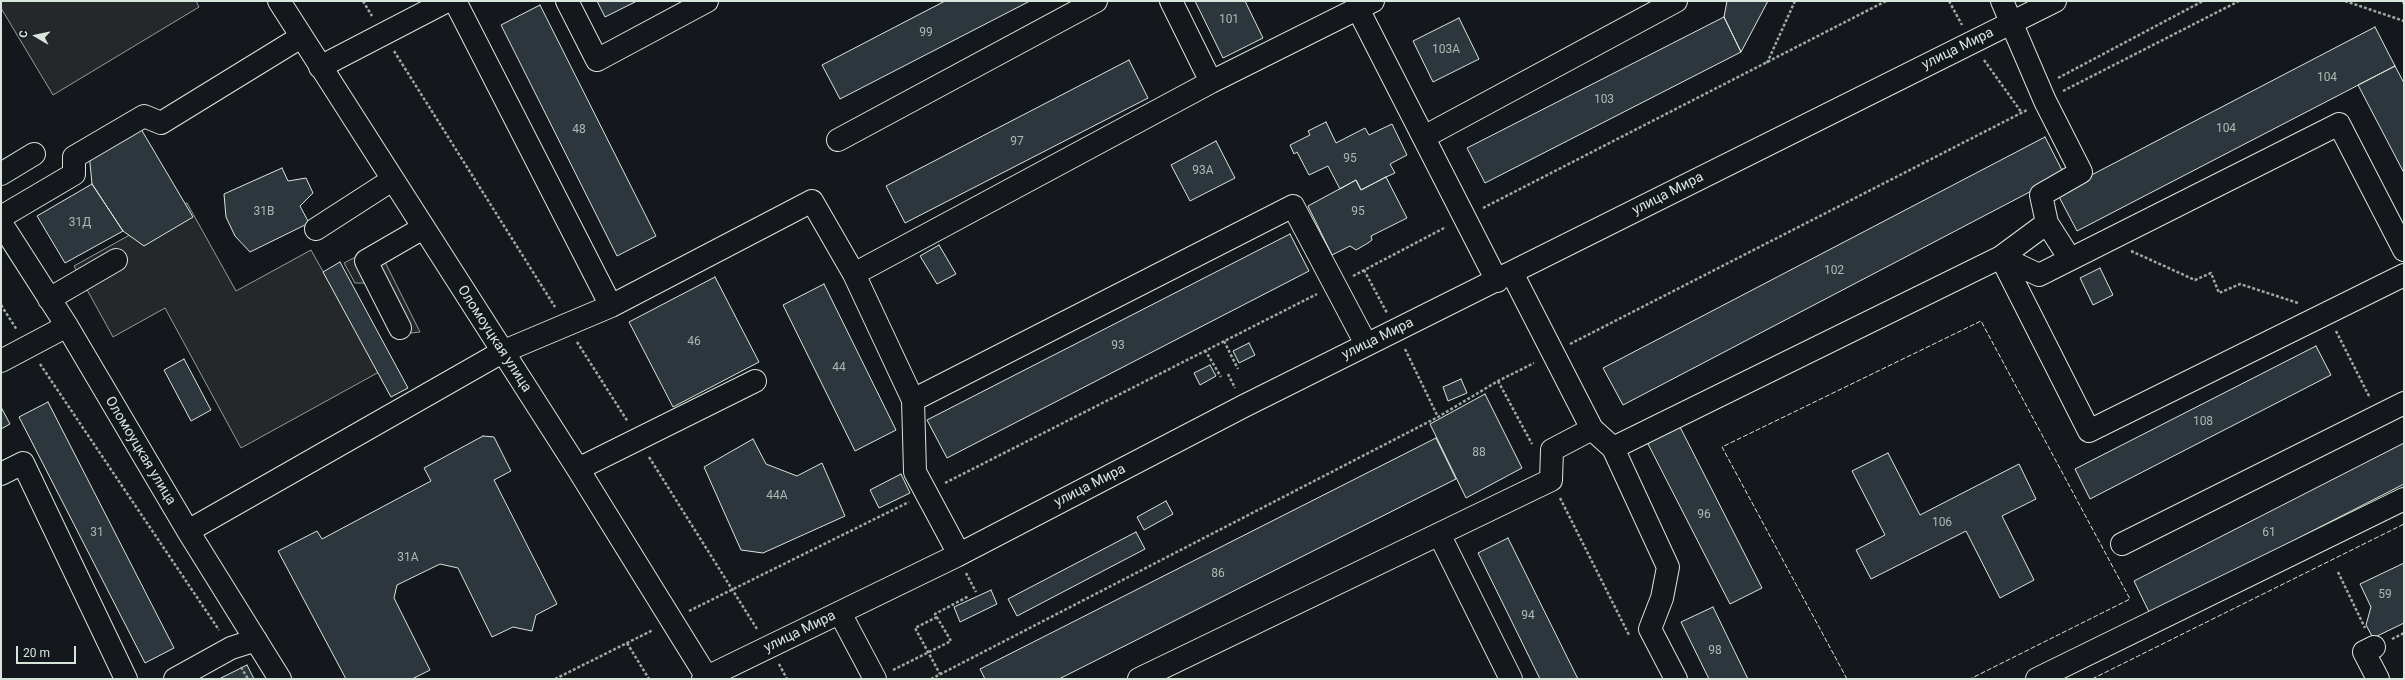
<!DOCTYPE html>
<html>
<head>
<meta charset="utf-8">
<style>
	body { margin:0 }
	#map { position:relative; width:2405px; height:680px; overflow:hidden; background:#14181c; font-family:Roboto,sans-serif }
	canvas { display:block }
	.frame { position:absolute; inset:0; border:2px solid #d8e6dc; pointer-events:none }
	.north { position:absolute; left:16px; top:16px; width:40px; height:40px; -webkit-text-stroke:3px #14181c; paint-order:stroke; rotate:279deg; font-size:11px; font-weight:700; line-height:16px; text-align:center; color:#d8e6dc }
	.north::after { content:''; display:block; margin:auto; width:14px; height:18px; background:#d8e6dc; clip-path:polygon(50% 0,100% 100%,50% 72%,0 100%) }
	.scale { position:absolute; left:16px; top:646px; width:60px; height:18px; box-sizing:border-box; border:2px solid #d8e6dc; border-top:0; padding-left:5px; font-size:12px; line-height:14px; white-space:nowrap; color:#d8e6dc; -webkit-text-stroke:3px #14181c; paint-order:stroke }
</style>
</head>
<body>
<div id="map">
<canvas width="2405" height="680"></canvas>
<div class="frame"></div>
<div class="north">С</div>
<div class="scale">20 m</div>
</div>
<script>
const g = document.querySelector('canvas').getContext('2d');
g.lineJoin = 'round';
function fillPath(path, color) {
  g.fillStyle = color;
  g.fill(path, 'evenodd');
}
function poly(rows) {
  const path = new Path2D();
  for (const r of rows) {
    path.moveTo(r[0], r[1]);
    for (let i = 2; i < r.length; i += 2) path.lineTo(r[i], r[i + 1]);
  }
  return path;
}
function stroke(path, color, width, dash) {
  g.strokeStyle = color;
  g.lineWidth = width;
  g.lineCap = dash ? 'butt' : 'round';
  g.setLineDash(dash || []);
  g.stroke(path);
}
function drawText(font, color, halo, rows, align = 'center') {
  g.font = font + ' Roboto,sans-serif';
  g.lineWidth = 3;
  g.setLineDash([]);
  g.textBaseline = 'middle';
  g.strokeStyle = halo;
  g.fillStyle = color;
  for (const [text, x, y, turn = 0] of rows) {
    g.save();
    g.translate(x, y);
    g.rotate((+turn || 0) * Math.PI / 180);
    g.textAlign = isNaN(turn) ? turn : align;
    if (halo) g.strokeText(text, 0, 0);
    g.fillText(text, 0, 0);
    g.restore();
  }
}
const parking = poly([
	[1,1,196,1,199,7,53,95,1,8,1,1],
	[187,203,236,291,311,250,379,372,241,448,165,308,113,337,74,266,187,203],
	[377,246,420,332,393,335,366,283,355,283,344,263,377,246]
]);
fillPath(parking, '#24282b');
stroke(parking, '#939e99', 1);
const building = poly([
	[597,1,637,1,605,17,597,1],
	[945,1,1030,1,840,99,822,65,945,1],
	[1195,1,1245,1,1263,38,1223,58,1195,1],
	[1727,1,1768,1,1741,52,1724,17,1727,1],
	[540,5,656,236,617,256,501,25,540,5],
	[1724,17,1741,52,1485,183,1467,148,1724,17],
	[1459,18,1479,59,1433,82,1413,41,1459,18],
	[2375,27,2395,66,2077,231,2057,193,2375,27],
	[1129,60,1148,98,905,223,886,186,1129,60],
	[2395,66,2404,83,2404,173,2358,85,2395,66],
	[1326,122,1336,143,1365,128,1369,135,1392,124,1407,155,1390,164,1395,173,1386,177,1361,190,1356,180,1340,189,1328,166,1309,175,1297,152,1294,154,1290,145,1310,135,1308,131,1326,122],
	[138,124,193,217,144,246,123,231,92,184,89,153,138,124],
	[2045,137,2064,174,1623,405,1603,368,2045,137],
	[1216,141,1235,178,1190,201,1171,165,1216,141],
	[282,168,288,181,306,178,313,193,300,206,309,223,250,252,235,236,226,217,224,194,282,168],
	[1386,177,1407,218,1371,236,1372,240,1368,243,1356,250,1350,246,1332,255,1308,206,1356,180,1361,190,1386,177],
	[92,184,123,231,65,263,37,216,92,184],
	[1290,234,1309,271,947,458,927,420,1290,234],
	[939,245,956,274,937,284,920,256,939,245],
	[340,262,408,388,391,397,323,272,340,262],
	[2100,268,2113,295,2093,305,2080,278,2100,268],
	[715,277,759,362,673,407,629,322,715,277],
	[824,284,896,430,855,451,783,305,824,284],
	[1249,343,1255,355,1239,363,1233,351,1249,343],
	[2316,346,2331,375,2090,499,2075,469,2316,346],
	[184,359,211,410,191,421,164,370,184,359],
	[1210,365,1216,376,1200,385,1194,373,1210,365],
	[1461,379,1467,393,1448,401,1443,387,1461,379],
	[1485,394,1522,468,1466,498,1430,424,1485,394],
	[48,402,174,648,145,663,19,417,48,402],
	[1,407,10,424,1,429,1,407],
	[1679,425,1762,588,1730,604,1647,442,1679,425],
	[483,436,494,437,511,471,494,480,557,604,536,615,532,631,513,627,492,637,458,568,440,564,397,585,394,598,430,670,412,679,346,679,278,551,317,531,322,539,431,481,424,468,483,436],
	[1436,438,1456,479,1059,679,985,679,980,669,1436,438],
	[753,439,766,464,797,476,822,463,845,516,763,553,741,550,704,467,753,439],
	[2404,443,2404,484,2150,614,2134,581,2404,443],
	[1888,453,1920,515,2019,464,2036,499,2002,516,2034,580,2000,598,1966,531,1871,579,1856,550,1885,535,1852,471,1888,453],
	[901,474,910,493,879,508,870,490,901,474],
	[1166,501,1173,514,1144,530,1137,517,1166,501],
	[1136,532,1145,549,1017,616,1008,599,1136,532],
	[1508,538,1578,679,1540,679,1478,553,1508,538],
	[2404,563,2404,623,2373,638,2366,625,2371,607,2360,584,2404,563],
	[991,590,997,604,960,622,954,607,991,590],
	[1713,607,1748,679,1709,679,1681,622,1713,607],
	[247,665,254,679,219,679,247,665]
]);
fillPath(building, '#2c363c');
stroke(building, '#d8e6dc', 1);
const minor = poly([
	[279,1,578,469,708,679],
	[455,1,611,306],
	[567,1,597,60,707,1],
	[1171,1,1211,82],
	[2002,1,2045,101,2081,172,2041,195,2047,223,2001,257,2089,431,2404,275],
	[1358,9,1497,281],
	[320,67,447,1],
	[1424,137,1676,1],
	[838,140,1096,1],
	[1,174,34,154],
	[1,217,74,174,74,157,144,116,161,123,301,37],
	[1,223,67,326,188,531,280,679],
	[2047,223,2070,259],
	[316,229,392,180],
	[1512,273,1592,429,1613,448,1668,567,1662,598,1650,629,1676,679],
	[854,274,1211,82,1373,1],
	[49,299,116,260],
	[400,328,366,261,423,228],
	[1,361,67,326],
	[913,400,1293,206,1366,344],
	[1613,448,2001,257,2039,275,2339,124,2404,250],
	[578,469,755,381],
	[1,474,23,463,126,679],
	[188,531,502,352,611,306,812,201,854,274,913,400,915,472,959,554],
	[1439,534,1511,679],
	[2122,544,2404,403],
	[840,613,875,679],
	[2374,647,2364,652,2378,679],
	[175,679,231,648,256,640],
	[703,679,956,556,1244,406,2055,1],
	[1139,679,1551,480,1552,450,1592,429],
	[2037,679,2404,499]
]);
stroke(minor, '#d8e6dc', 24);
stroke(poly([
	[363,1,372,16],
	[1949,1,1962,25],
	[2345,1,2404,21],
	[2403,1,2404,4],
	[394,51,555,307],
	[1984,60,2022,113],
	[1767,63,1795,1],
	[2058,78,2203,1],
	[2063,91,2239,1],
	[1483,208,1886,1],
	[2131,251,2195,280,2211,273,2219,293,2240,284,2298,303],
	[1364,270,1387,313],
	[1353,276,1446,227],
	[1,305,17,330],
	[2336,331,2370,398],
	[1224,341,1238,369],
	[577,342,628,422],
	[1570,344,2027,110],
	[1405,349,1438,417],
	[1205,350,1221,377],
	[40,364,219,630],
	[1228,374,1235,388],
	[1498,381,1532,444],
	[649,457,757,629],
	[945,483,1317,294],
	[1560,498,1629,635],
	[2338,572,2365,628],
	[966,573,976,592],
	[689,611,909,502],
	[937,617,915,628,940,674],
	[2392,639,2404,633],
	[627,643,649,679],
	[779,664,787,679],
	[241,667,248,679],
	[893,670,951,641,935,614,969,596],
	[555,679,653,630],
	[931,679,1438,417,1498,381,1534,363]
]), '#9da8a2', 2.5, [3, 2]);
stroke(minor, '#14181c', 22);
stroke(poly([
	[1847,679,1722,447,1981,321,2130,599,1970,679],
	[2092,679,2404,524]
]), '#d8e6dc', 1, [5, 2]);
drawText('12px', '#adbab4', null, [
	["101",1229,20],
	["99",926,33],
	["103А",1446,50],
	["104",2327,78],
	["103",1604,100],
	["104",2226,129],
	["48",579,130],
	["97",1017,142],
	["95",1350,159],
	["93А",1203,171],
	["31В",264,212],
	["95",1358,212],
	["31Д",80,223],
	["102",1834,271],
	["46",694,342],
	["93",1118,346],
	["44",839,368],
	["108",2203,422],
	["88",1479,453],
	["44А",777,496],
	["96",1704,515],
	["106",1942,523],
	["31",97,533],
	["61",2269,533],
	["31А",408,558],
	["86",1218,574],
	["59",2385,595],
	["94",1528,616],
	["98",1715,651]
]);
drawText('14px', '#d8e6dc', '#14181c', [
	["улица Мира",1958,49,-26],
	["улица Мира",1668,194,-27],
	["Оломоуцкая улица",494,339,57],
	["улица Мира",1378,339,-26],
	["Оломоуцкая улица",140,451,59],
	["улица Мира",1090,486,-27],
	["улица Мира",800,632,-26]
]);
</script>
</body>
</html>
